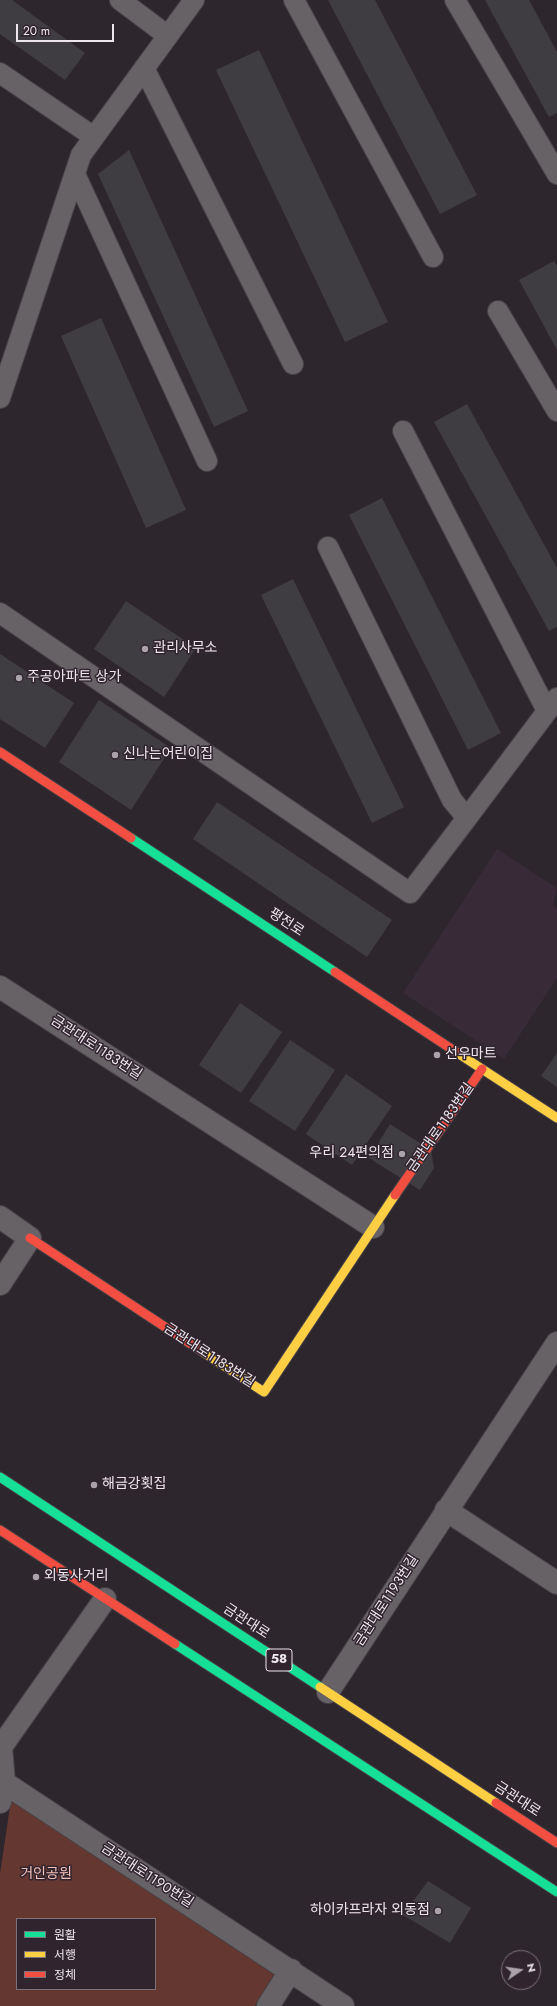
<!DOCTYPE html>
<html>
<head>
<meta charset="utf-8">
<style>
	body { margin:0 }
	#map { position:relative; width:557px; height:2006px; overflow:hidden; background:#2d272d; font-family:Jost,"Noto Sans KR",sans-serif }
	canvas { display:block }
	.legend { position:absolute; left:16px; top:1918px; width:140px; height:72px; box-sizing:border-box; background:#30242f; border:1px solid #7c727b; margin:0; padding:5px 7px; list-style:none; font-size:12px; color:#eee6ed }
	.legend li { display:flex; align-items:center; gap:8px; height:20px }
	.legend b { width:20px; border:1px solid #7c727b }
	.north { position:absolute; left:501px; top:1950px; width:40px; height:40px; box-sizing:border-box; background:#30242f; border:1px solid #7c727b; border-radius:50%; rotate:77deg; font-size:11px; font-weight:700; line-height:16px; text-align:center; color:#eee6ed }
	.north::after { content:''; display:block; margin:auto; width:14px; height:18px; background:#aaa3aa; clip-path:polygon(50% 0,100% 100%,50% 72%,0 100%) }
	.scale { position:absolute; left:16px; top:24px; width:98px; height:18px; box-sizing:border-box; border:2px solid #eee6ed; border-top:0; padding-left:5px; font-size:12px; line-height:14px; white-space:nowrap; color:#eee6ed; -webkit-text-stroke:3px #30242f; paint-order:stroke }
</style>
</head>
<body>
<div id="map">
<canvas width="557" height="2006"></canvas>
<ul class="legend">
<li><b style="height:5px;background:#16e098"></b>원활</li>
<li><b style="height:5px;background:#ffcf43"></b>서행</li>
<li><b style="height:5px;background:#f24e42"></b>정체</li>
</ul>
<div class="north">N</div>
<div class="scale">20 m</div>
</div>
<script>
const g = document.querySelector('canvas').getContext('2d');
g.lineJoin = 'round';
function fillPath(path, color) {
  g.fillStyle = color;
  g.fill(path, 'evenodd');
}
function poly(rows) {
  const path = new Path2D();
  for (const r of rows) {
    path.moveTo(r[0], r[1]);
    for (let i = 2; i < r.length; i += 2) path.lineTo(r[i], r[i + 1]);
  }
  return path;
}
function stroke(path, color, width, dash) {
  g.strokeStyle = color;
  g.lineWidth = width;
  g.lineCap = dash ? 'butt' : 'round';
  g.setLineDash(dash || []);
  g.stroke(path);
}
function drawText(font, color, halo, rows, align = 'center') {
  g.font = font + ' Jost,"Noto Sans KR",sans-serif';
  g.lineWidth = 3;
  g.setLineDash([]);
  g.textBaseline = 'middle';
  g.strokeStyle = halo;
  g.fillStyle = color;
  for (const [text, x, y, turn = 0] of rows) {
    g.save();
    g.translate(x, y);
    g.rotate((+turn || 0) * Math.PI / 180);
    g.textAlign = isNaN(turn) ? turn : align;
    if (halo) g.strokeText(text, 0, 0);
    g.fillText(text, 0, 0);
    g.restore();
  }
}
fillPath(poly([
	[497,849,557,888,553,905,557,909,557,978,504,1059,403,993]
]), '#382a37');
fillPath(poly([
	[11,1800,278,1971,255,2006,0,2006,0,1874],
	[17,1919,155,1919,155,1989,17,1989]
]), '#643731');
fillPath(poly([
	[0,0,12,0,85,53,65,80,0,34],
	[328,0,375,0,477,195,440,214],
	[485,0,529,0,557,52,557,113,549,117],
	[259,50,388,322,345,342,216,70],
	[129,150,248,411,214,427,98,174],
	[554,261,557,266,557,350,519,280],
	[101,318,186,510,146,528,61,336],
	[467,404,557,568,557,627,549,631,434,422],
	[382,498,501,733,468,750,349,515],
	[293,579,404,807,372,823,261,595],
	[126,601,196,648,164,697,94,649],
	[0,654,74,703,45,748,0,719],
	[99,700,171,748,131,810,59,762],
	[217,802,392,920,367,957,193,839],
	[240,1003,282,1032,241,1093,199,1065],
	[290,1040,335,1070,295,1131,249,1101],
	[557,1053,557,1087,541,1076],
	[346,1074,392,1106,352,1165,306,1134],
	[390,1124,431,1150,434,1168,420,1190,369,1158],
	[428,1881,471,1908,450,1943,403,1915]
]), '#403d42');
const lane = poly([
	[120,0,168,36],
	[294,0,433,257],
	[455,0,557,174],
	[144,68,293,364],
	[0,73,94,137],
	[75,174,207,461],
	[498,311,557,411],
	[0,398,81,155,194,0],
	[403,431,547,711],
	[0,613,410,893,467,818,452,800,328,547],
	[467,818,557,698]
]);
const street = poly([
	[0,987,373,1227],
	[0,1217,30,1238,0,1284],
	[446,1510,557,1583],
	[328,1692,557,1343],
	[0,1780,343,2006],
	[0,1802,4,1782,1,1747,105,1599],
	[268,2006,291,1970]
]);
const fast = poly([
	[131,838,335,972],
	[0,1477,320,1687],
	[175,1644,557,1892]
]);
const slow = poly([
	[456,1052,557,1118],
	[203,1352,264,1392,395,1195],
	[320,1687,496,1803]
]);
const jam = poly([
	[0,752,131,838],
	[335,972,456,1052],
	[395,1195,482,1069],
	[30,1238,203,1352],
	[0,1530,175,1644],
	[496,1803,557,1843]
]);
stroke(lane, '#484348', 22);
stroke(street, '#484348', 24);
stroke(fast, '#484348', 11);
stroke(slow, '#484348', 11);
stroke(jam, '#484348', 11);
stroke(lane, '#666266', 20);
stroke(street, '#666266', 22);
stroke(fast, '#16e098', 9);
stroke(slow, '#ffcf43', 9);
stroke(jam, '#f24e42', 9);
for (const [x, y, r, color] of [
	[145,649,4,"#aaa3aa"],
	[19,678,4,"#aaa3aa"],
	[115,755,4,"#aaa3aa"],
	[437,1055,4,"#aaa3aa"],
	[402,1154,4,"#aaa3aa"],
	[94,1485,4,"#aaa3aa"],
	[36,1577,4,"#aaa3aa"],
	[438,1911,4,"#aaa3aa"]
]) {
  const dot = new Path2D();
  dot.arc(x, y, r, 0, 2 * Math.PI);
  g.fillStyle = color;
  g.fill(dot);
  stroke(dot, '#30242f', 1.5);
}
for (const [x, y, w] of [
	[279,1660,26]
]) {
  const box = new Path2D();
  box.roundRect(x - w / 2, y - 11, w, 22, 3);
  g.fillStyle = '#30242f';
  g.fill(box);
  stroke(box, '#eee6ed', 1);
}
drawText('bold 13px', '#eee6ed', null, [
	["58",279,1660]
]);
drawText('14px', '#eee6ed', '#30242f', [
	["관리사무소",153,649],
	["주공아파트 상가",27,678],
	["신나는어린이집",123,755],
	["선우마트",445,1055],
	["우리 24편의점",394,1154,"right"],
	["해금강횟집",102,1485],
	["외동사거리",44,1577],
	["하이카프라자 외동점",430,1911,"right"]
], 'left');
drawText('14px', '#eee6ed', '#30242f', [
	["평전로",286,923,33],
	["금관대로1183번길",96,1048,33],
	["금관대로1183번길",441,1128,-55],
	["금관대로1183번길",209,1356,33],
	["금관대로1193번길",387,1601,-57],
	["금관대로",246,1622,33],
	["금관대로",517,1800,33],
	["금관대로1190번길",147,1876,33]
]);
drawText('14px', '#f6c1b8', '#30242f', [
	["거인공원",46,1875]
]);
</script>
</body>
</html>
